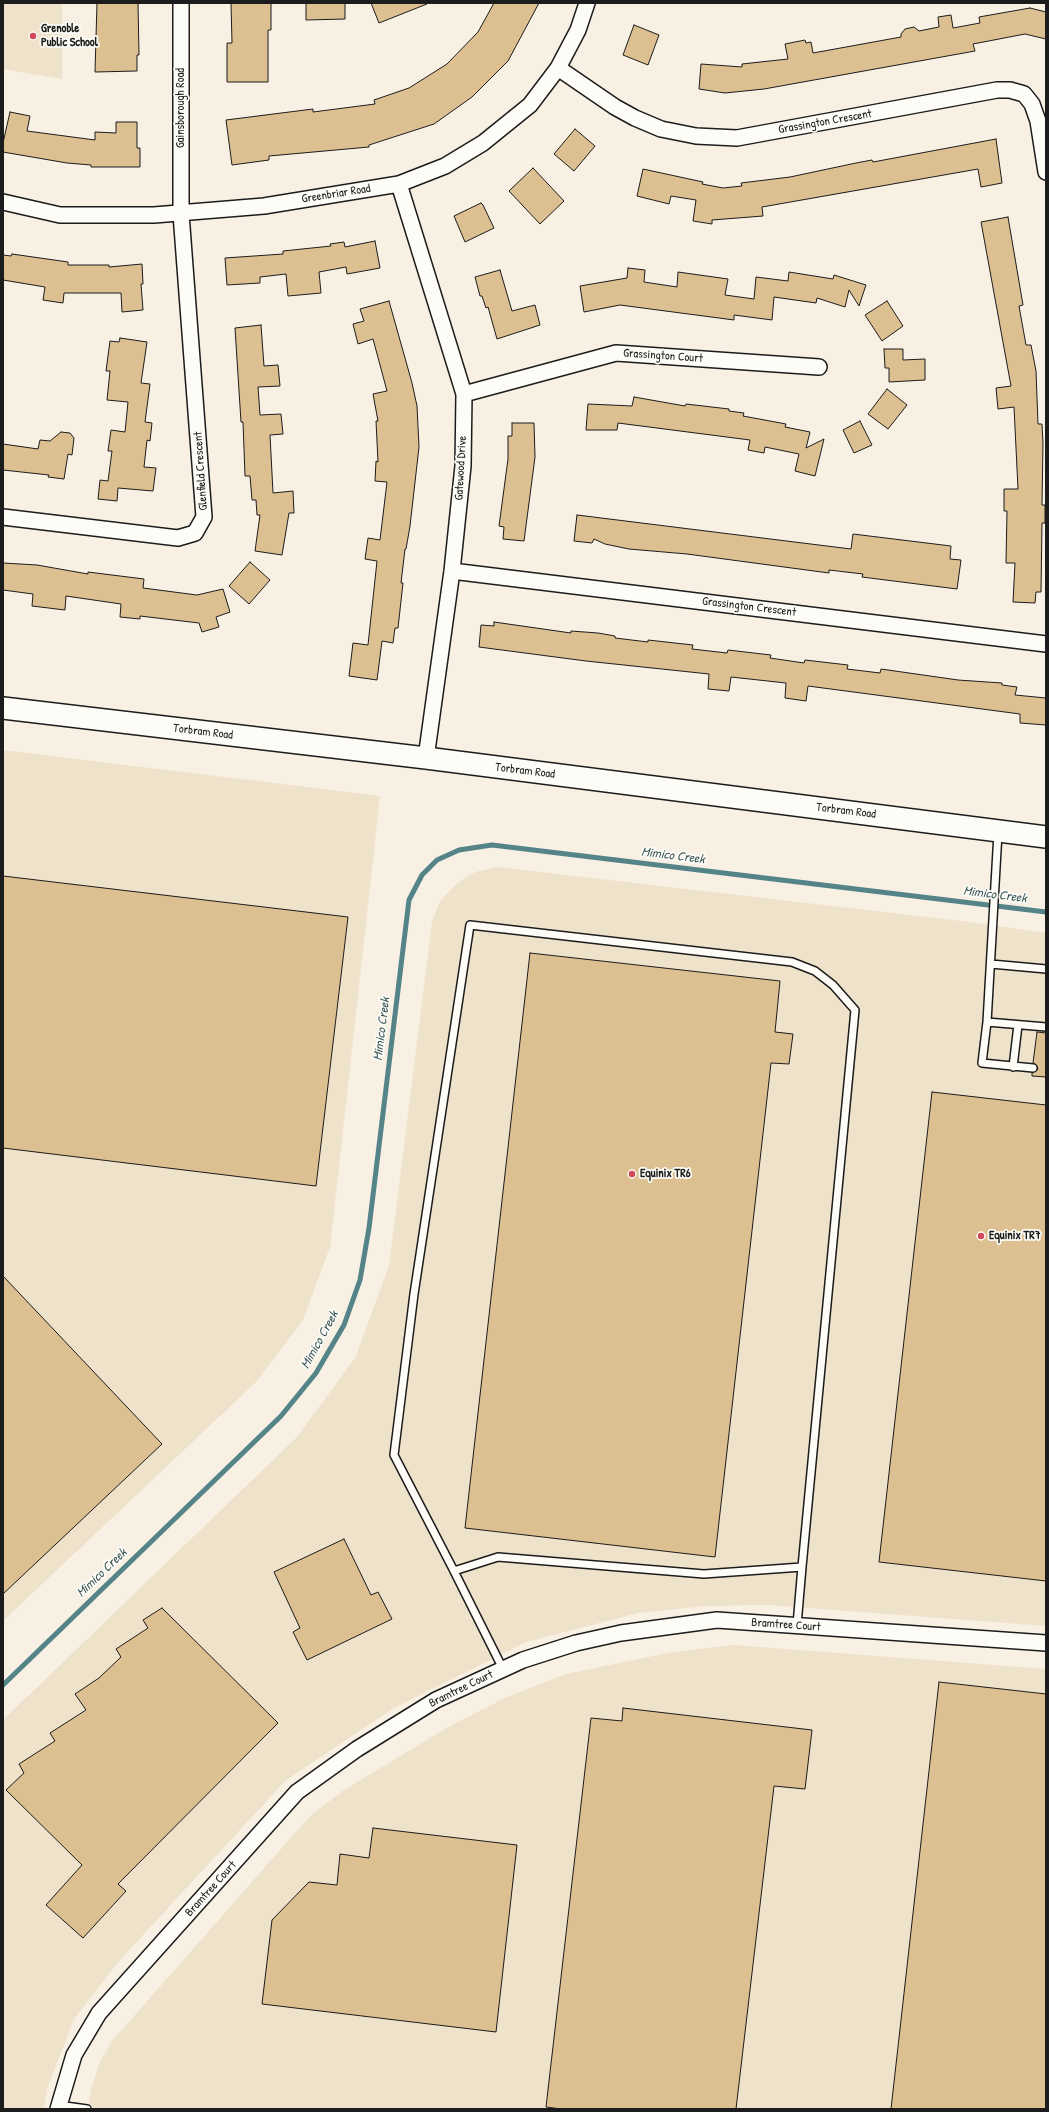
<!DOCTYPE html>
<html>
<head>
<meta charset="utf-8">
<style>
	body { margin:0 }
	#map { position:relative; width:1049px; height:2112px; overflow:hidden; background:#f7f0e3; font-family:"Patrick Hand",sans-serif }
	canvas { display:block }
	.frame { position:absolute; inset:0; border:4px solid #1c1c1c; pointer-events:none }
</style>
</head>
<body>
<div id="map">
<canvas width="1049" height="2112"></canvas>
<div class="frame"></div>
</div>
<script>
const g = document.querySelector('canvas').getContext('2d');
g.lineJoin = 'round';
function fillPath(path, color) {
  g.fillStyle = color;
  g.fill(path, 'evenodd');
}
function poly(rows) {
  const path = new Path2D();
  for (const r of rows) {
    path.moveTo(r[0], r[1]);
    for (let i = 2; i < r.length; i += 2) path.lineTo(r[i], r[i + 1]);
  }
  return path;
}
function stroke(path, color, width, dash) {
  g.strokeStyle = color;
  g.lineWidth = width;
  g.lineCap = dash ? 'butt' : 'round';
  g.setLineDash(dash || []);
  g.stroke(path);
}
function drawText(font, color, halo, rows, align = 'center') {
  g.font = font + ' "Patrick Hand",sans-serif';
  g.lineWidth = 3.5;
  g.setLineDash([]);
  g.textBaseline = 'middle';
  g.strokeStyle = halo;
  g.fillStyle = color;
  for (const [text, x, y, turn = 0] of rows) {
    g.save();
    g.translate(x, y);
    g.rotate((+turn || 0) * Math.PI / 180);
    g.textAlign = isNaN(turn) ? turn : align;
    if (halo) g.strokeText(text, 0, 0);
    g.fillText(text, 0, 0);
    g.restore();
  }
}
fillPath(poly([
	[3,3,62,3,62,79,3,69],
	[3,750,380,796,330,1247,303,1320,256,1382,3,1621],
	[497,867,970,922,1046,933,1046,1626,768,1605,706,1606,638,1613,526,1642,392,1709,285,1781,120,1960,74,2019,47,2089,44,2109,3,2109,3,1720,297,1437,355,1358,389,1266,432,922,440,901,456,884,475,872],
	[734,1645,1046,1669,1046,2109,88,2109,91,2090,99,2064,112,2041,310,1816,344,1790,450,1726,507,1697,566,1674,673,1652]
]), '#efe2ca');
stroke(poly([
	[3,1685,281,1416,316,1373,344,1325,360,1280,369,1228,409,900,422,875,437,860,459,850,492,845,1046,912]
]), '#548488', 5);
const building = poly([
	[97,3,138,3,139,55,137,55,137,71,95,72,97,3],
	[231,3,271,3,271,30,268,30,268,82,227,82,227,43,232,43,231,3],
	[306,3,345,3,345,19,306,20,306,3],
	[371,3,426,3,427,4,379,23,371,3],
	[494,3,539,3,508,61,472,97,434,124,369,145,369,147,269,156,269,160,232,165,226,120,313,109,313,112,375,104,374,100,409,88,447,64,478,32,494,3],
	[1030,8,1046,12,1046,39,1025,34,973,44,975,51,764,89,725,93,699,89,701,64,742,67,742,64,788,59,785,44,805,40,806,43,811,42,813,53,901,37,901,34,905,29,914,27,919,31,939,27,938,17,951,15,953,28,980,23,979,17,1030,8],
	[634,25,659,35,648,65,623,55,634,25],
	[10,112,30,116,27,131,95,140,95,132,116,133,116,122,137,122,137,148,140,148,140,167,91,167,91,165,67,163,3,152,3,143,10,112],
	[575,129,595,146,574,171,554,154,575,129],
	[996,139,1002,183,981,187,978,169,762,207,763,216,712,220,712,224,693,221,696,200,671,196,669,204,637,196,643,169,703,182,702,184,723,188,742,186,741,183,790,177,856,163,872,160,873,162,996,139],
	[533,168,564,201,540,224,509,191,533,168],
	[481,203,483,205,494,228,465,242,454,216,481,203],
	[1008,217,1023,305,1019,306,1026,345,1031,345,1036,371,1038,424,1042,424,1043,443,1042,505,1045,505,1045,523,1042,523,1041,592,1036,592,1035,603,1013,602,1015,563,1006,563,1007,511,1004,511,1004,489,1018,489,1014,407,998,409,996,388,1011,386,981,222,1008,217],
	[375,241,380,268,347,274,346,267,319,272,321,293,288,296,286,274,260,277,260,283,227,285,225,258,283,254,283,251,331,246,330,244,344,242,345,247,375,241],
	[12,254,68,262,68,265,109,265,109,267,142,264,143,284,141,284,143,310,122,312,121,293,64,293,63,303,43,300,45,287,3,280,3,255,11,256,12,254],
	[628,268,645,270,644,282,677,287,678,272,728,279,725,295,754,299,756,277,788,281,789,272,833,279,834,275,866,285,859,306,849,290,845,307,817,298,816,303,774,297,772,320,734,315,734,320,620,305,584,312,580,286,627,278,628,268],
	[500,270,512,311,535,305,540,325,497,339,488,307,486,308,482,296,480,296,475,277,500,270],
	[389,301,412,383,417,406,419,447,410,526,406,549,405,549,401,583,403,583,398,628,395,628,393,643,382,641,377,680,349,676,353,643,368,645,377,561,365,559,368,538,380,540,387,482,375,481,376,461,378,462,376,421,378,421,373,394,387,391,373,339,358,344,353,324,364,321,360,309,389,301],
	[887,301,903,326,882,341,865,315,887,301],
	[261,325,264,366,278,365,280,386,258,387,260,415,281,414,283,434,270,435,273,493,293,491,294,513,289,513,282,555,255,551,260,515,257,515,256,500,252,500,250,476,245,476,243,422,241,422,235,328,261,325],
	[120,338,147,342,141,383,150,384,145,422,152,423,150,441,147,440,144,467,156,468,153,491,118,488,117,501,98,499,100,480,108,481,112,451,108,451,111,430,125,432,128,402,107,400,110,371,106,371,110,341,119,342,120,338],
	[884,349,903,349,903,360,925,359,925,380,889,382,889,368,885,368,884,349],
	[887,389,907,405,888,429,868,414,887,389],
	[634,397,685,406,686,404,729,409,729,411,744,413,743,416,786,424,785,427,810,432,806,448,824,439,815,476,795,471,799,454,765,447,764,453,748,450,750,440,618,423,617,430,586,430,588,404,632,406,634,397],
	[860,421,872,445,854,453,843,430,860,421],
	[512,423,534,423,535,457,524,541,503,539,504,527,499,526,508,459,508,436,512,436,512,423],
	[61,432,70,433,74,438,72,455,68,454,64,479,48,477,49,475,3,470,3,444,38,449,40,440,50,441,61,432],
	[577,515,851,549,853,534,951,546,950,559,961,560,957,589,862,577,863,574,829,570,829,573,687,554,629,549,605,544,594,539,592,543,574,541,577,515],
	[250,562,270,580,249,604,229,586,250,562],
	[3,563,37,565,88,574,88,572,144,579,143,588,197,595,223,589,230,612,216,617,219,627,202,632,199,623,140,616,140,619,120,617,121,604,66,596,65,610,32,606,33,594,3,590,3,563],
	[494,622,571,633,571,631,598,633,615,636,615,638,648,642,648,640,693,645,692,649,727,653,728,650,771,655,770,658,804,663,805,660,848,665,847,669,880,673,881,669,958,680,1002,683,1002,685,1017,687,1015,695,1046,698,1046,725,1020,723,1020,714,808,686,806,701,785,698,786,683,731,677,729,691,708,689,709,674,586,661,479,647,481,625,494,626,494,622],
	[3,876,348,917,316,1186,3,1148,3,876],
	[530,953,780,981,775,1032,793,1034,789,1064,771,1063,715,1557,465,1528,530,953],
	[1037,1032,1046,1033,1046,1077,1032,1076,1032,1073,1038,1069,1037,1066,1033,1063,1037,1032],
	[932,1092,1046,1105,1046,1581,879,1562,932,1092],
	[3,1276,162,1444,3,1594,3,1276],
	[344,1539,371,1595,378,1592,392,1619,307,1660,293,1632,300,1628,274,1572,344,1539],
	[162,1608,278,1723,118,1884,126,1891,83,1938,46,1905,82,1865,6,1790,24,1773,19,1764,55,1741,50,1733,86,1710,75,1694,99,1678,121,1657,116,1649,148,1628,143,1620,162,1608],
	[939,1682,1046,1694,1046,2109,891,2109,939,1682],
	[623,1708,812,1730,805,1789,774,1786,736,2109,561,2109,546,2107,591,1718,622,1721,623,1708],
	[373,1828,517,1845,496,2032,262,2004,272,1920,309,1882,337,1885,340,1854,369,1858,373,1828]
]);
fillPath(building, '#ddc091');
stroke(building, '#1c1c1c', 1);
const lane = poly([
	[998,833,987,1022,1046,1027],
	[991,964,1046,969],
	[987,1022,982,1063,1033,1068],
	[1013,1067,1018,1025],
	[454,1571,503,1669],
	[797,1625,802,1567,855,1010,833,985,815,971,792,962,470,925,414,1294,394,1455,454,1571,498,1557,704,1574,802,1567],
	[58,2105,87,2109]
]);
const street = poly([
	[558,68,615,107,635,118,661,129,696,136,737,138,997,90,1010,90,1024,94,1032,104,1038,121,1046,172],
	[399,184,464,394,463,466,452,571,426,758],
	[3,202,60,215,154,215,264,206,399,184,445,166,483,143,530,105,558,68,578,30,587,3],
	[464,394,616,353,819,367],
	[3,517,178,538,195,533,204,517,181,214,181,3],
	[452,571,1046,644],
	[58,2109,74,2055,99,2013,297,1792,357,1749,436,1700,523,1660,576,1643,621,1633,717,1620,1046,1643]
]);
const secondary = poly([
	[3,708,426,758,1046,837]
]);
stroke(lane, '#1c1c1c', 10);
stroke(street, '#1c1c1c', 18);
stroke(secondary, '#1c1c1c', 24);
stroke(lane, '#fdfcf7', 7);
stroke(street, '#fdfcf7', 15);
stroke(secondary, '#fdfcf7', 21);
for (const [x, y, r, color] of [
	[33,36,4,"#d1495b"],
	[632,1174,4,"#d1495b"],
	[981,1236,4,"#d1495b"]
]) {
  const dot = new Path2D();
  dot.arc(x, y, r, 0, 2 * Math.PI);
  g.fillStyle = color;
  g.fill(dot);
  stroke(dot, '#fdfcf7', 1.5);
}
drawText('bold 12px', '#1c1c1c', '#fdfcf7', [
	["Grenoble",41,29],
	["Public School",41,43],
	["Equinix TR6",640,1174],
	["Equinix TR7",989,1236]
], 'left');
drawText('12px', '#1c1c1c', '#fdfcf7', [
	["Gainsborough Road",181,108,-90],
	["Grassington Crescent",825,122,-10],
	["Greenbriar Road",336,194,-9],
	["Grassington Court",663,356,4],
	["Gatewood Drive",461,468,-87],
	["Glenfield Crescent",201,471,-94],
	["Grassington Crescent",749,607,7],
	["Torbram Road",203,732,7],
	["Torbram Road",525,771,7],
	["Torbram Road",846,811,7],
	["Bramtree Court",786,1625,4],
	["Bramtree Court",461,1689,-26],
	["Bramtree Court",211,1889,-48]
]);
drawText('italic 13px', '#3d595b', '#fdfcf7', [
	["Mimico Creek",673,856,7],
	["Mimico Creek",995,895,7],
	["Mimico Creek",382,1029,-83],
	["Mimico Creek",320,1340,-61],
	["Mimico Creek",102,1573,-44]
]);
</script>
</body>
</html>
